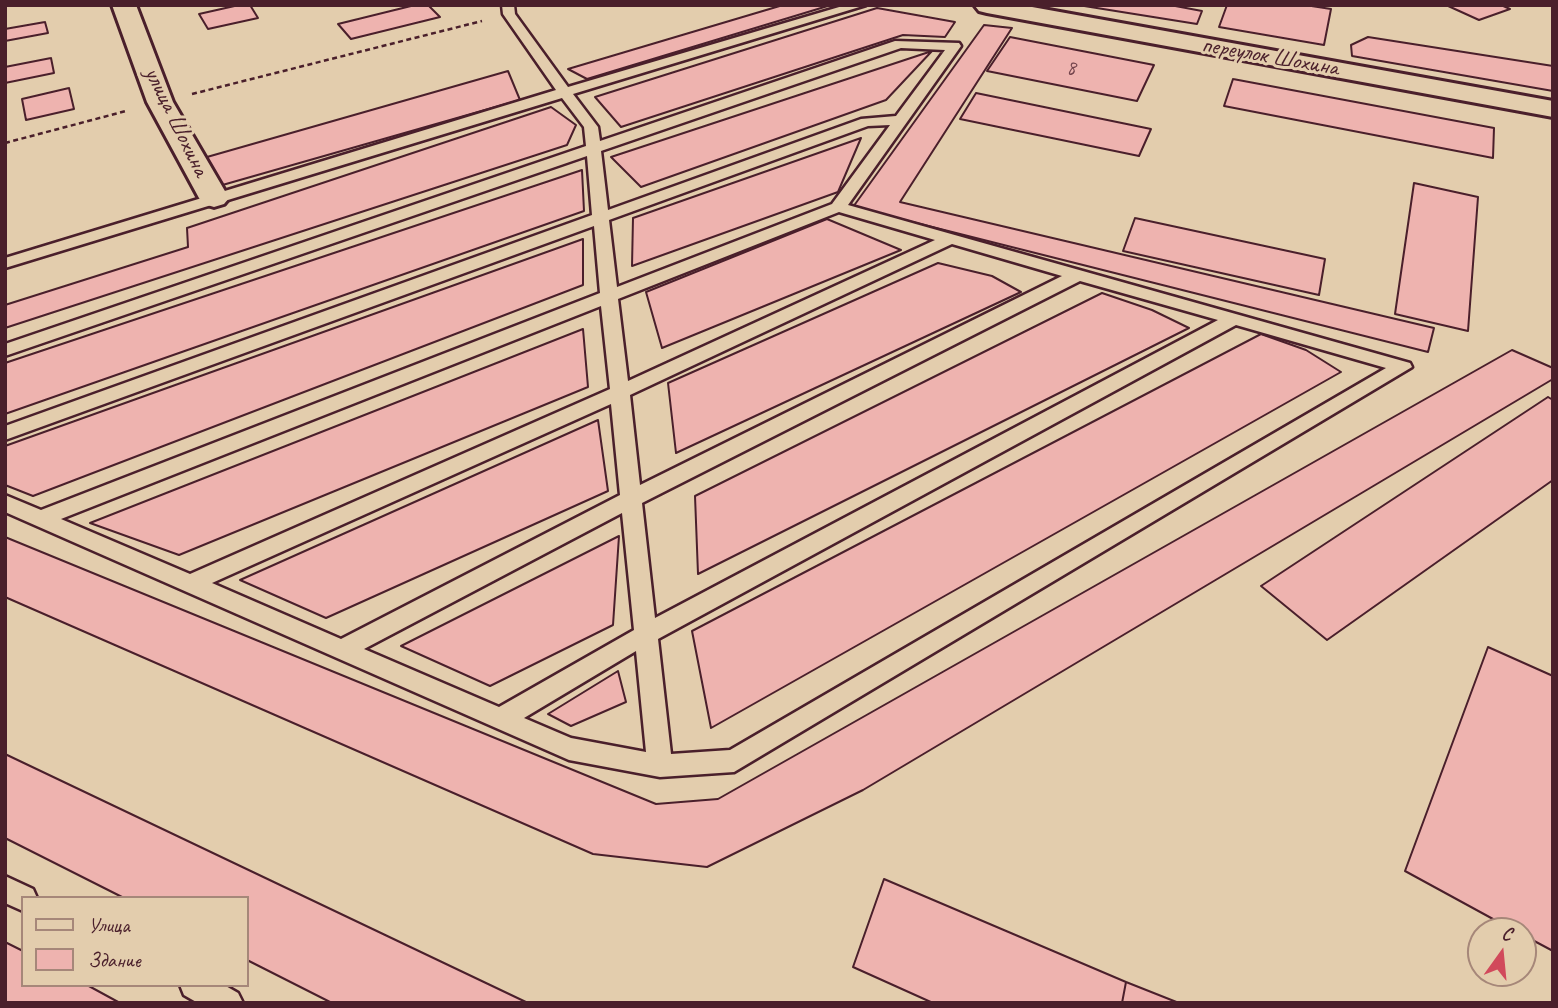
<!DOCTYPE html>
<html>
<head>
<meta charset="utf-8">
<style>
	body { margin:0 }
	#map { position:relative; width:1558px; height:1008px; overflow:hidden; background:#e3cdad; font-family:Caveat,sans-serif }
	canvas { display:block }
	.frame { position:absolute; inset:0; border:7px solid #4a1f2b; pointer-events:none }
	.legend { position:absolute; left:21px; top:896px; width:228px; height:91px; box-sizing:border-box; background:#e3cdad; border:2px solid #a68779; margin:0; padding:9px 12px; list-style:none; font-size:21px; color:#4a1f2b }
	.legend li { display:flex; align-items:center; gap:14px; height:35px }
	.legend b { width:35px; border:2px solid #a68779 }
	.north { position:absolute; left:1467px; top:917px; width:70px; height:70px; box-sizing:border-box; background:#e3cdad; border:2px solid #a68779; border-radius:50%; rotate:15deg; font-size:19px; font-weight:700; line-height:28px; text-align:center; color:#4a1f2b }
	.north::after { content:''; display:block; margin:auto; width:24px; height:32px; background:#d1495b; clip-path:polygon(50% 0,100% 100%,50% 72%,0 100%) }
</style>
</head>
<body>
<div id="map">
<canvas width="1558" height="1008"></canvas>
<div class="frame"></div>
<ul class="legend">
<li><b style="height:9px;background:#e3cdad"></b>Улица</li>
<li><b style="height:19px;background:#eeb3af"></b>Здание</li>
</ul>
<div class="north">С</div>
</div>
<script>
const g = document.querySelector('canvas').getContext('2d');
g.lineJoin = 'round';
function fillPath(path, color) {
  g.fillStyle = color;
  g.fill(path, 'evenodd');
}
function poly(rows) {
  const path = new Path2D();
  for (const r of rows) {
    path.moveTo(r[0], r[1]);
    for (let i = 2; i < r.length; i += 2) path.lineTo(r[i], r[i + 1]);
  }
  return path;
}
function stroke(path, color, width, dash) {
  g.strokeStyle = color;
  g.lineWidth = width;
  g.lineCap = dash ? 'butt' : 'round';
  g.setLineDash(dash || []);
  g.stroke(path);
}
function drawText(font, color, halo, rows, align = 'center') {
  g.font = font + ' Caveat,sans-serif';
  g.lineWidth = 6;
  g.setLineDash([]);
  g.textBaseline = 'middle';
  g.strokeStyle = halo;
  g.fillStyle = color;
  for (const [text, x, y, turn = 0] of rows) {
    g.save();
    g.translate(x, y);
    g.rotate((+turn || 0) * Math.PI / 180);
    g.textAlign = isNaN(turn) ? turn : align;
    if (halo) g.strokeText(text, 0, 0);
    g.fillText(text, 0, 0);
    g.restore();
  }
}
const building = poly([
	[239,5,250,5,258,18,208,29,199,14,239,5],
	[415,5,428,5,440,17,351,39,338,24,415,5],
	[783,5,831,5,587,79,568,69,783,5],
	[1078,5,1170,5,1202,11,1197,24,1078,5],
	[1227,5,1305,5,1331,9,1324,45,1219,27,1227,5],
	[1446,5,1501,5,1510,9,1479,20,1446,5],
	[877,8,955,22,945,37,903,35,621,127,595,97,877,8],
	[45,22,48,33,5,41,5,29,45,22],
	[984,25,1012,28,900,202,1434,328,1428,352,853,207,984,25],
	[1010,37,1154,65,1137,101,987,71,1010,37],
	[1368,37,1553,66,1553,91,1352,56,1351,45,1368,37],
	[932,51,886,100,641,187,611,157,932,51],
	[51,58,54,73,5,83,5,67,51,58],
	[508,71,520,100,219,186,207,157,508,71],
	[1233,79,1494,128,1493,158,1224,106,1233,79],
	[69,88,74,109,26,120,22,99,69,88],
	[976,93,1151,129,1139,156,960,119,976,93],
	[551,107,576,125,567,145,5,328,5,305,188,247,187,228,551,107],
	[861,138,838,192,632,266,633,218,861,138],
	[582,170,584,211,5,414,5,363,582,170],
	[1414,183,1478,197,1468,331,1395,314,1414,183],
	[1135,218,1325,259,1319,295,1123,251,1135,218],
	[827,219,901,250,662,348,646,292,827,219],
	[583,239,583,285,33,496,5,485,5,446,583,239],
	[938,263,992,276,1021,292,676,453,668,383,938,263],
	[1102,293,1152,310,1189,328,698,574,695,496,1102,293],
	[583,329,588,387,179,555,90,523,583,329],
	[1261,334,1306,350,1341,372,711,728,692,631,1261,334],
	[1512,350,1553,368,1553,379,863,790,707,867,593,854,5,597,5,537,656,804,718,799,1512,350],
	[1548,397,1553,400,1553,480,1327,640,1261,586,1548,397],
	[598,420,608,491,326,618,240,580,598,420],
	[619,536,613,625,490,686,401,646,619,536],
	[1488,647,1553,676,1553,951,1523,935,1523,931,1515,931,1405,871,1488,647],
	[618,671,626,702,571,726,548,714,618,671],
	[5,754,528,1003,332,1003,247,960,247,898,124,898,5,838,5,754],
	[884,879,1126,982,1122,1003,933,1003,853,967,884,879],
	[5,942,23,951,23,985,87,985,120,1003,5,1003,5,942],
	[1126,982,1179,1003,1122,1003,1126,982]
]);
fillPath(building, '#eeb3af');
stroke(building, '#4a1f2b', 2);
const lane = poly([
	[502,5,514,5,515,14,568,87,846,5,866,5,573,94,598,127,600,141,895,41,959,43,961,46,848,205,1410,363,1412,367,734,772,660,777,569,760,5,512,5,495,41,510,600,293,594,226,5,440,5,426,592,215,587,156,5,356,5,344,586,146,584,127,562,98,5,268,5,258,556,90,503,14,502,5],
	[901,48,945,50,896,116,861,119,608,210,601,151,901,48],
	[890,125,832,204,617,287,609,220,868,126,890,125],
	[839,212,935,240,628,381,618,299,839,212],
	[952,244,1062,276,640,485,630,395,952,244],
	[1080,281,1218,320,655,618,642,503,1080,281],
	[601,306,610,389,190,574,61,519,601,306],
	[1236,325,1386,368,730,750,671,754,658,639,1236,325],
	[611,404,620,495,341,639,212,583,611,404],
	[622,513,634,630,499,707,364,649,622,513],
	[636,651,646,752,571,738,524,718,636,651],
	[5,876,33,889,37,898,23,898,23,911,5,903,5,876],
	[180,985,224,985,238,993,243,1003,198,1003,184,995,180,985]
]);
const street = poly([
	[112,5,136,5,173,102,229,198,224,204,214,207,204,204,199,198,147,102,112,5],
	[1021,5,1553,101,1553,117,987,13,979,11,975,6,1021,5]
]);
stroke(lane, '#4a1f2b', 5);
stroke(street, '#4a1f2b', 6);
stroke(poly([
	[192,94,482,21],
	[5,143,126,111]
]), '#4a1f2b', 2.5, [5, 3.5]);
fillPath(lane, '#e3cdad');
fillPath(street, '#e3cdad');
drawText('21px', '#73444c', null, [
	["8",1071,68]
]);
drawText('24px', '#4a1f2b', '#e3cdad', [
	["переулок Шохина",1270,57,10],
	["улица Шохина",176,122,64]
]);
</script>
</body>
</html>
